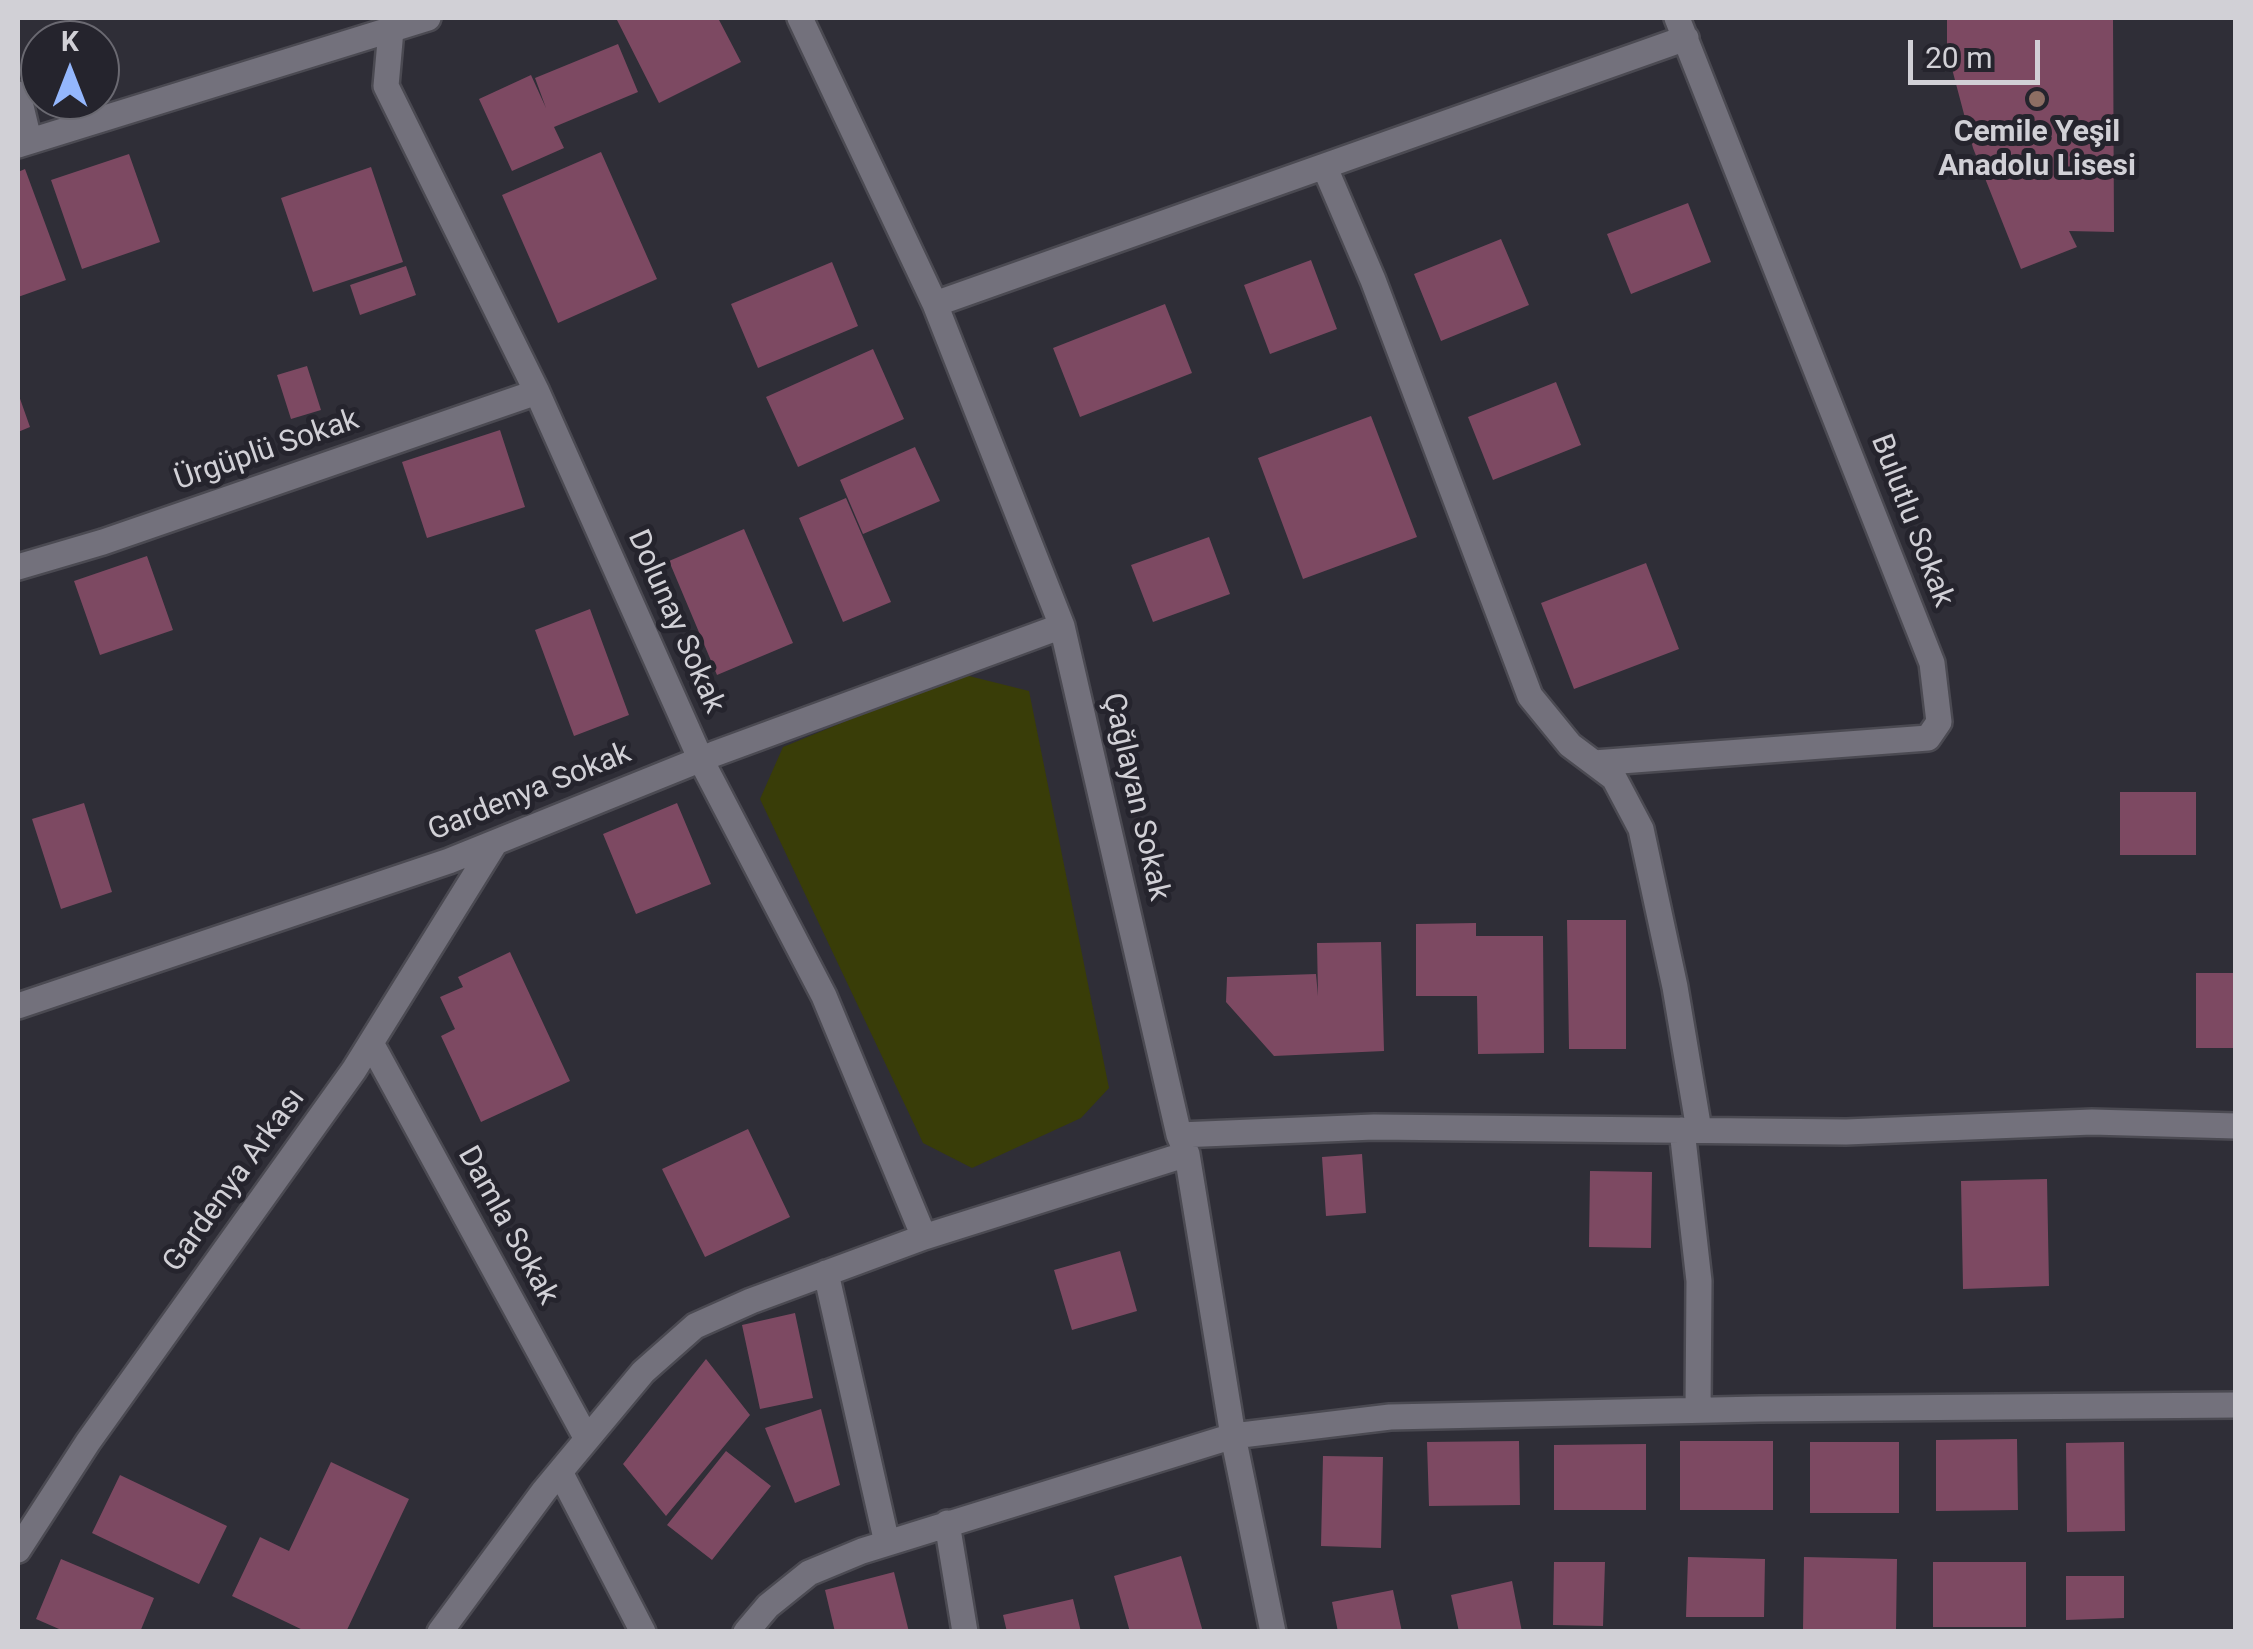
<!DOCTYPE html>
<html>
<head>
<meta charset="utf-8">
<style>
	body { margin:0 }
	#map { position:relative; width:2253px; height:1649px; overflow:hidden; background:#2f2e37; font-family:Roboto,sans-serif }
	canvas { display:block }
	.frame { position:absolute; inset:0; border:20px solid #d1d0d6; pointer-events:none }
	.north { position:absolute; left:20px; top:20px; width:100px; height:100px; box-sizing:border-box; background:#25242d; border:2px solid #6a6971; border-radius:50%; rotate:0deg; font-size:28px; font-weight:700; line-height:40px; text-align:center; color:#d1d0d6 }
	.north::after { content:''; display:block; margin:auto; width:35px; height:45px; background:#94b7fd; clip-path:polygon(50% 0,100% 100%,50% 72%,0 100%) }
	.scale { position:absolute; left:1908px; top:40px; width:132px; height:45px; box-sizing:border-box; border:5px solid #d1d0d6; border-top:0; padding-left:12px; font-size:30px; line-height:35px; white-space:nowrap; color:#d1d0d6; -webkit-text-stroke:8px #25242d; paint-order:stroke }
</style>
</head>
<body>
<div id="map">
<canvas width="2253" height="1649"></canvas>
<div class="frame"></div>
<div class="north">K</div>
<div class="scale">20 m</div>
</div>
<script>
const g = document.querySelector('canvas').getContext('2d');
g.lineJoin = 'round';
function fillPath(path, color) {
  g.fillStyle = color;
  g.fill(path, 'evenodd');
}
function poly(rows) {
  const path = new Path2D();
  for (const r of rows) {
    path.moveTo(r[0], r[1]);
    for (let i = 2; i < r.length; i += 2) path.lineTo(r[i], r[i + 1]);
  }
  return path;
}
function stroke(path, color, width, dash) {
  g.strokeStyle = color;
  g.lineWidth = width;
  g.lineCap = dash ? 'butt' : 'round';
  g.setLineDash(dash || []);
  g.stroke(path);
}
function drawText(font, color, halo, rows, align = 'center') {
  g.font = font + ' Roboto,sans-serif';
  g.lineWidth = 10;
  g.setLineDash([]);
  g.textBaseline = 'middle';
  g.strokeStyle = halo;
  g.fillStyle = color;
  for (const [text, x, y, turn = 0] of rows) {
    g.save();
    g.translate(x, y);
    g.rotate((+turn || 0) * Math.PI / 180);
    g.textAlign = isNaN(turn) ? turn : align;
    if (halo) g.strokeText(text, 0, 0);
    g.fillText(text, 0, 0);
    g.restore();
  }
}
fillPath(poly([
	[961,674,1029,691,1109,1088,1081,1118,972,1168,923,1143,760,799,783,747]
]), '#393d08');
fillPath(poly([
	[616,18,718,18,741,62,659,103],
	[1947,18,2113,18,2114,232,2069,231,2077,247,2021,269,1973,148,1947,50],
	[618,44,638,92,554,127,564,148,512,171,479,99,531,75,546,108,535,78],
	[601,152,657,279,558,323,502,195],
	[129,154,160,242,82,269,51,180],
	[371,167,403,262,313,292,281,198],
	[25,169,66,280,18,297,18,172],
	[1688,203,1711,262,1631,294,1607,234],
	[1501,239,1529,305,1441,341,1414,274],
	[1311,260,1337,329,1270,354,1244,285],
	[832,262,858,326,758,368,731,304],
	[406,266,416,295,360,315,350,285],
	[1165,304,1192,373,1080,417,1053,348],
	[873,349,904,419,798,467,766,397],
	[307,366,321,410,291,419,277,375],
	[1556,382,1581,445,1493,480,1468,417],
	[18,393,30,427,18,432],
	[1371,416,1417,537,1303,579,1258,458],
	[500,430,525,507,427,538,402,462],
	[915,447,940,501,863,534,840,480],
	[846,498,891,602,843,622,799,518],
	[744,529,793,643,717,675,669,561],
	[1209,537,1230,594,1153,622,1131,565],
	[147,556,173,630,100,655,74,581],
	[1646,563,1679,649,1574,689,1541,603],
	[590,609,629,715,574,736,535,630],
	[2120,792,2196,792,2196,855,2120,855],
	[84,803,112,892,61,909,32,819],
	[677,803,711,884,636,914,603,834],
	[1567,920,1626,920,1626,1049,1569,1049],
	[1476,923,1476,936,1543,936,1544,1053,1478,1054,1477,996,1416,996,1416,924],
	[1381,942,1384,1051,1274,1056,1226,1002,1227,977,1316,974,1318,996,1317,943],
	[510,952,570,1081,481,1122,441,1036,455,1029,440,997,463,987,458,977],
	[2196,973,2236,973,2236,1048,2196,1048],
	[748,1129,790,1217,705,1257,662,1169],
	[1362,1154,1366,1213,1326,1216,1322,1157],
	[1590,1171,1652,1172,1651,1248,1589,1247],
	[2047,1179,2049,1286,1963,1289,1961,1181],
	[1120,1251,1137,1311,1072,1330,1054,1270],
	[795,1313,813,1398,760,1409,742,1325],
	[706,1359,750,1415,666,1516,623,1464],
	[821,1409,840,1485,795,1503,765,1428],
	[2017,1439,2018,1510,1936,1511,1936,1440],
	[1519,1441,1520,1505,1429,1506,1427,1442],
	[1680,1441,1773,1441,1773,1510,1680,1510],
	[1810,1442,1899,1442,1899,1513,1810,1513],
	[2124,1442,2125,1531,2067,1532,2066,1443],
	[1646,1444,1646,1510,1554,1510,1554,1445],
	[726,1451,771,1486,712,1560,667,1525],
	[1323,1456,1383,1457,1381,1548,1321,1546],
	[331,1462,409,1499,346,1632,307,1632,232,1596,260,1537,289,1551],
	[120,1475,227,1526,199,1584,92,1533],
	[1181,1556,1203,1632,1130,1632,1114,1576],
	[1688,1557,1765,1559,1764,1617,1686,1617],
	[1804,1557,1897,1559,1896,1631,1803,1629],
	[61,1559,154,1598,140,1632,66,1632,36,1619],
	[1554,1562,1605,1562,1603,1626,1553,1625],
	[1933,1562,2026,1562,2026,1627,1933,1627],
	[894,1572,909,1632,835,1632,825,1590],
	[2066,1576,2124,1576,2124,1618,2066,1620],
	[1512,1581,1522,1632,1459,1632,1451,1595],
	[1393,1590,1402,1632,1338,1632,1332,1602],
	[1073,1599,1081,1632,1007,1632,1003,1615]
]), '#7d4962');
const street = poly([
	[800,18,935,304,1062,626,1179,1135,1187,1154,1233,1436,1273,1632],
	[391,30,386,86,537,392,701,760,824,996,924,1237],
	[18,94,29,140],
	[18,145,428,18],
	[1325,168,1373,280,1530,696,1570,745,1614,778,1641,829,1675,987,1699,1130],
	[935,304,1686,38],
	[18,567,103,542,537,392],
	[1594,763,1928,738,1939,722,1932,663,1677,18],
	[18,1006,449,861,714,754,1062,626],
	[371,1043,587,1439],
	[1682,1130,1699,1281,1698,1410],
	[1179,1135,1374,1127,1846,1132,2092,1122,2236,1126],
	[826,1273,887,1543],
	[560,1472,643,1632],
	[947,1523,965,1632],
	[18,1550,88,1442,354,1070,495,843],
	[440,1632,544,1491,643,1372,695,1326,751,1301,924,1237,1187,1154],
	[746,1632,768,1606,809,1573,862,1551,1233,1436,1390,1417,1760,1409,2236,1405]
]);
stroke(street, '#4b4a52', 30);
stroke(street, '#73717c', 25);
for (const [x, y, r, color] of [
	[2037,99,10,"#8d6e63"]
]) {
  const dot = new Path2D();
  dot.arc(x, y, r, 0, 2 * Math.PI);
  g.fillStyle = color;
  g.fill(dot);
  stroke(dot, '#25242d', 4);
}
drawText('bold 30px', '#d1d0d6', '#25242d', [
	["Cemile Yeşil",2037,133],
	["Anadolu Lisesi",2037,167]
]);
drawText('30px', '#d1d0d6', '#25242d', [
	["Ürgüplü Sokak",267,451,-19],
	["Bulutlu Sokak",1911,521,69],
	["Dolunay Sokak",675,622,66],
	["Gardenya Sokak",530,793,-22],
	["Çağlayan Sokak",1135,797,77],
	["Gardenya Arkası",235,1181,-54],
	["Damla Sokak",507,1226,61]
]);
</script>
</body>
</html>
